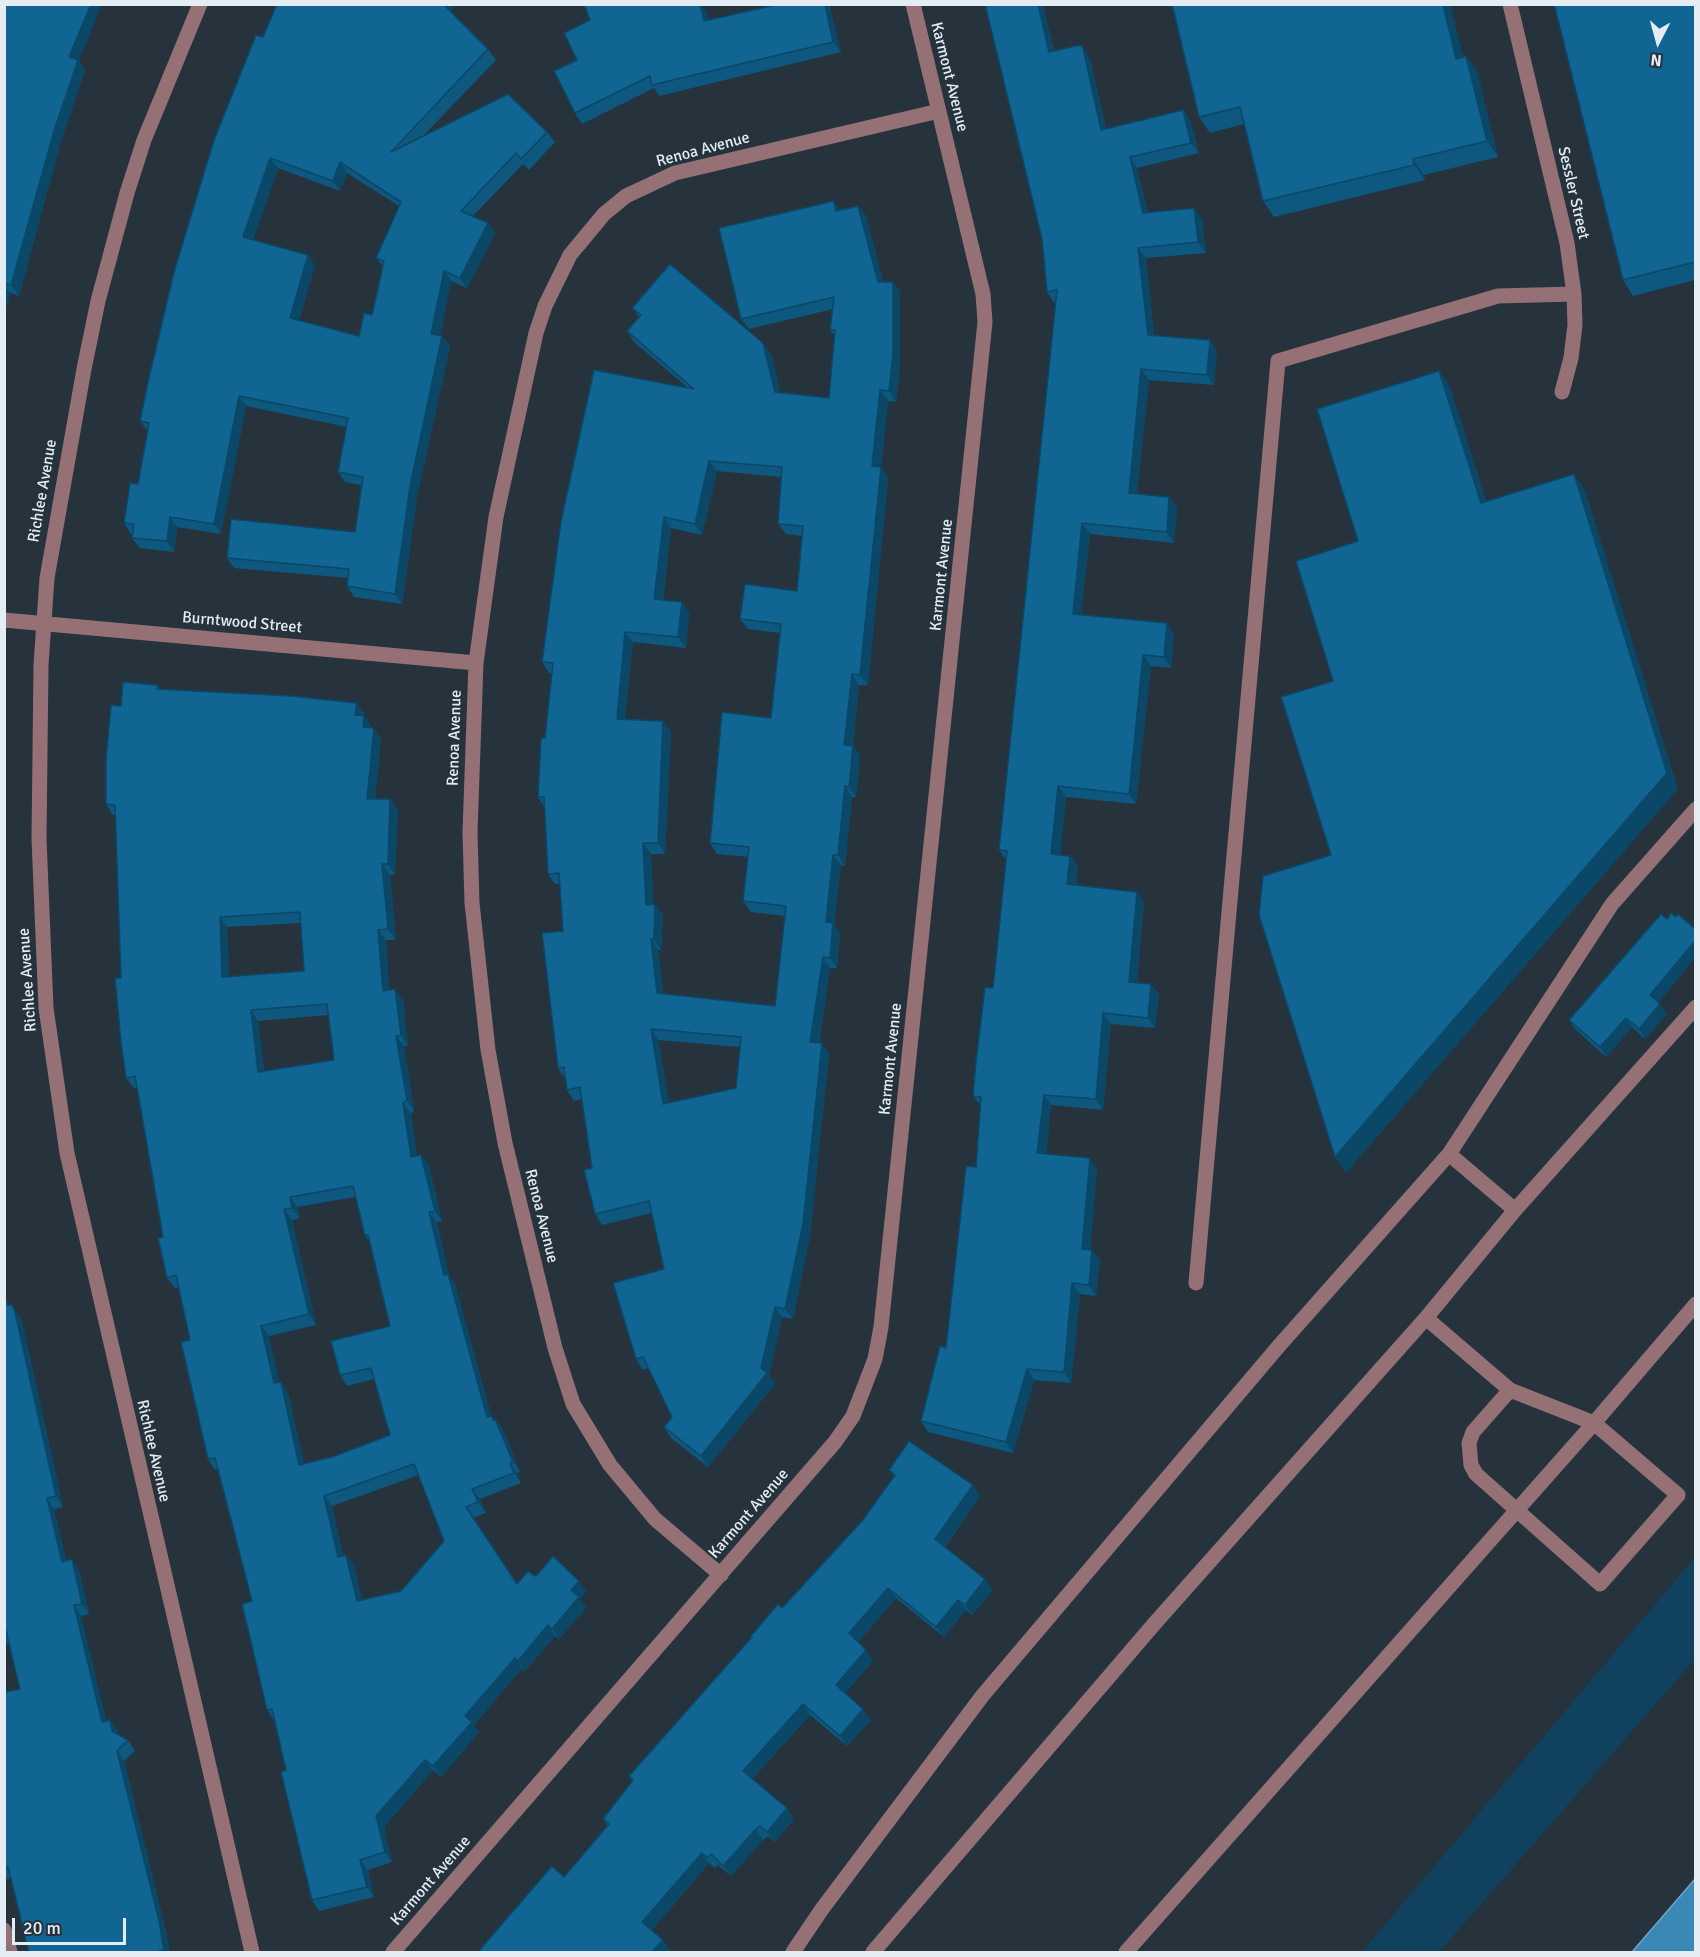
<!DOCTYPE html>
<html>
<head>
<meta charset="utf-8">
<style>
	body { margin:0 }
	#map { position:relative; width:1700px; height:1957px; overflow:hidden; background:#26333d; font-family:Signika,sans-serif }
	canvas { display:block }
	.frame { position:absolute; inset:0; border:6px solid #e4edf3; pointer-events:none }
	.north { position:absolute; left:1628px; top:12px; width:60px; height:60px; -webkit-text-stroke:4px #26333d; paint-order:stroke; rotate:186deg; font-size:16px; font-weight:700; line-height:24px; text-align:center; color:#e4edf3 }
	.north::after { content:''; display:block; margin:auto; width:21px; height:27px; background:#e4edf3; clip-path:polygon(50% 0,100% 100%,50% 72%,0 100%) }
	.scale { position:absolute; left:12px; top:1918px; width:114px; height:27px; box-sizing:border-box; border:3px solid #e4edf3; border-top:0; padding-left:8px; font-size:18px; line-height:21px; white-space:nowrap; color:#e4edf3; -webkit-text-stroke:4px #26333d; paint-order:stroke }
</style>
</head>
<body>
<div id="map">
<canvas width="1700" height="1957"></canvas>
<div class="frame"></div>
<div class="north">N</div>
<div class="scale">20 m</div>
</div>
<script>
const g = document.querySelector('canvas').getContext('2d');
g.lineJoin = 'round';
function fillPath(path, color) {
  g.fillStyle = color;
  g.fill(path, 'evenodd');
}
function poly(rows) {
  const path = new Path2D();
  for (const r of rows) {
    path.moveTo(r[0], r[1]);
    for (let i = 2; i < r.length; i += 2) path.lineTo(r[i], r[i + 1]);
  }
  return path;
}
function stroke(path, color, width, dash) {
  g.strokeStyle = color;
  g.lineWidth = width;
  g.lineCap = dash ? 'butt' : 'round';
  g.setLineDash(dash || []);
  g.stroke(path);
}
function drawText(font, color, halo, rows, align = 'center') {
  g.font = font + ' Signika,sans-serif';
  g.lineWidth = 4.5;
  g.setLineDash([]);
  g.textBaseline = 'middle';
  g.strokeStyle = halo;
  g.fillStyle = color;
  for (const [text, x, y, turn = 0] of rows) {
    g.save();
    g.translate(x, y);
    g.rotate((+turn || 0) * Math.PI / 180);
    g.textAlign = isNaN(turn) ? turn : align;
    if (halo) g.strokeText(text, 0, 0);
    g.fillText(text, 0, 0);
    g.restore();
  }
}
fillPath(poly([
	[1695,1557,1695,1659,1439,1952,1362,1952]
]), '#10415e');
const water = poly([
	[1695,1879,1695,1952,1632,1952,1695,1879]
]);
fillPath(water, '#3b87b6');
stroke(water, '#6ea6c8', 1.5);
stroke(poly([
	[200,4,144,140,127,193,98,301,84,369,47,578,41,665,39,839,46,1008,67,1153,252,1952],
	[1510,4,1567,243,1574,294,1575,325,1571,358,1562,392],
	[4,620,476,663],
	[1449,1154,1515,1210],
	[1196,1283,1278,361,1498,296,1574,294],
	[1426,1318,1510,1390,1594,1423,1678,1495,1600,1584,1476,1474,1471,1465,1469,1443,1473,1432,1510,1390],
	[721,1575,655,1519,610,1465,573,1404,555,1348,505,1143,488,1050,472,903,470,832,476,663,496,517,536,333,545,306,570,255,604,214,626,196,675,173,939,111],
	[4,1930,10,1952],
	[393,1952,835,1442,853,1416,875,1359,881,1327,985,322,983,294,913,4],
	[793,1952,822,1909,983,1695,1278,1347,1449,1154,1612,904,1696,809],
	[873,1952,1155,1623,1426,1318,1515,1210,1696,1007],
	[1126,1952,1594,1423,1696,1304]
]), '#957176', 15);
fillPath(poly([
	[4,4,79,61,85,70,61,141,19,296,10,293,4,317],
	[277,4,452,4,454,6,451,13,488,49,496,60,423,136,547,132,555,142,529,170,523,164,473,216,495,233,467,288,451,281,440,336,442,336,450,346,417,497,402,604,354,597,347,586,348,578,234,568,227,558,355,532,361,485,345,482,338,472,347,427,246,406,221,534,177,527,174,552,140,548,132,538,133,534,131,534,124,523,138,484,148,431,140,421,263,37],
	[278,168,340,191,347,173,399,206,376,258,383,267,372,315,359,336,299,320,315,265,253,240],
	[775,4,829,4,841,52,659,96,654,88,582,124,575,113,577,60,590,20,707,13,709,20,775,5],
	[985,4,1051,4,1043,6,1054,51,1090,58,1106,129,1183,110,1190,120,1199,153,1137,168,1148,213,1202,219,1206,253,1146,258,1154,335,1217,350,1214,385,1149,380,1137,493,1177,507,1174,543,1090,534,1081,614,1174,634,1171,668,1151,666,1136,804,1066,797,1060,854,1070,856,1078,866,1076,885,1144,902,1137,982,1159,994,1155,1028,1111,1024,1103,1110,1051,1105,1046,1154,1097,1168,1090,1250,1092,1250,1100,1260,1096,1296,1080,1294,1071,1383,1034,1380,1013,1453,928,1432,921,1421,946,1348,976,1167,981,1106,973,1096,993,988,1006,860,999,850,1056,302,1054,302,1047,292,1042,239],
	[1172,4,1450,4,1463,57,1477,71,1498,157,1424,175,1425,180,1274,217,1263,201,1244,124,1210,133,1199,117],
	[1695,4,1695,280,1633,296,1623,280],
	[858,206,866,216,883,282,893,282,900,292,900,366,896,402,888,401,881,467,888,478,868,685,859,685,853,746,860,756,856,797,852,797,845,866,841,865,834,924,840,934,837,968,830,968,819,1043,829,1054,810,1235,793,1319,782,1317,769,1375,775,1384,708,1467,671,1438,664,1427,672,1417,648,1368,643,1370,636,1359,664,1269,652,1213,602,1225,595,1214,592,1168,581,1099,574,1101,567,1090,565,1078,558,1068,563,931,560,884,555,884,548,874,544,806,538,797,552,673,549,673,542,662,688,388,634,342,627,331,639,317,632,308,771,354,780,392,829,398,835,336,830,330,833,309,749,329,741,319,840,210],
	[717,471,781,477,778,524,786,534,802,536,797,591,740,619,748,629,780,633,771,718,710,843,717,854,748,857,743,901,751,912,785,916,775,1006,663,994,658,950,661,950,663,915,653,904,651,854,665,854,671,732,663,721,625,719,633,642,686,648,689,612,682,602,663,600,671,528,702,535],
	[658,1040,740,1047,736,1088,669,1103],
	[158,685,160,689,364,713,364,716,371,726,371,728,381,739,375,799,398,809,395,875,390,875,396,940,386,940,389,990,403,1000,408,1046,404,1046,414,1111,411,1114,417,1156,429,1165,442,1221,437,1222,449,1276,455,1284,491,1416,494,1419,495,1419,503,1429,520,1472,517,1473,521,1483,480,1499,486,1513,473,1518,517,1583,534,1576,579,1581,586,1591,580,1599,586,1608,559,1639,555,1636,525,1671,522,1668,474,1725,479,1732,441,1777,433,1770,384,1827,392,1862,368,1870,374,1897,319,1911,312,1900,286,1770,274,1720,267,1710,252,1601,218,1469,215,1470,208,1459,190,1340,179,1287,175,1288,167,1278,163,1237,137,1088,134,1088,126,1078,121,978,115,815,113,815,106,804,121,706],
	[301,923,304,971,229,977,227,927],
	[328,1015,334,1060,264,1071,258,1021],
	[356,1197,365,1236,370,1243,390,1326,340,1375,347,1386,374,1379,390,1435,332,1457,304,1464,288,1393,281,1382,279,1382,269,1336,316,1325,292,1220,300,1218,297,1207],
	[419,1475,444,1541,401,1591,362,1600,354,1565,346,1555,343,1555,332,1506],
	[1659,1003,1667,1014,1645,1039,1632,1027,1606,1057,1575,1029,1569,1020],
	[4,1289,8,1305,19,1316,22,1322,63,1507,54,1509,66,1560,79,1570,89,1614,81,1616,106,1721,118,1731,118,1734,128,1740,135,1751,124,1761,166,1932,170,1953,29,1953,11,1878,4,1880,4,1692,20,1689,9,1643,4,1644],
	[889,1470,980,1496,945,1547,985,1579,993,1590,972,1615,966,1610,944,1637,896,1598,858,1642,873,1661,845,1693,871,1720,847,1746,810,1715,752,1779,794,1819,775,1842,768,1836,763,1840,731,1876,718,1865,715,1868,709,1863,652,1930,670,1950,564,1877,607,1826,603,1819,632,1781,629,1776,862,1521,894,1477]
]), '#0e577e');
fillPath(poly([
	[91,4,102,4,79,61,85,70,61,141,19,296,11,285,69,57],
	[443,4,452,4,454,6,450,15],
	[700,4,701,4,707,13,711,31,704,21],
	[825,4,829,4,830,6,841,52,833,42],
	[1038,4,1041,4,1043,6,1056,63,1049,52],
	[1443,4,1450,4,1467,74,1456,59],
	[1083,48,1090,58,1108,141,1101,130],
	[1466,56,1477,71,1498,157,1487,141],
	[1183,110,1190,120,1199,153,1191,143],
	[1130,157,1137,168,1150,224,1143,213],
	[270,158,278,168,251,247,243,237],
	[1413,159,1424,175,1425,180,1414,165],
	[340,162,347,173,340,191,333,181],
	[834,201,841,212,836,211],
	[858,206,866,216,885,292,878,282],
	[1194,208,1202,219,1206,253,1198,242],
	[488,223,495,233,467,288,460,278],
	[1138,248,1146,258,1155,346,1148,335],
	[308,255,315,265,297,328,290,318],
	[444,271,451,281,439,344,431,334],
	[893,282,900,292,900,366,896,402,889,391],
	[4,286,10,293,4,317],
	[442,336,450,346,417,497,402,604,395,594,410,486],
	[1210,340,1217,350,1214,385,1207,375],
	[763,343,771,354,782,402,775,392],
	[1141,369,1149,380,1136,503,1129,493],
	[1439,371,1450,386,1492,519,1481,503],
	[880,390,888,401,880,477,872,466],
	[239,396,246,406,221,534,214,524],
	[709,461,717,471,702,535,695,524],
	[881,467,888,478,868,685,860,675],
	[1574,474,1585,490,1678,789,1346,1173,1335,1157],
	[1169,497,1177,507,1174,543,1167,532],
	[170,517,177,527,174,552,167,541],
	[664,517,671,528,661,610,654,599],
	[1082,523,1090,534,1080,624,1073,614],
	[682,602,689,612,686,648,678,637],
	[1167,623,1174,634,1171,668,1164,657],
	[625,632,633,642,624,729,617,719],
	[1143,655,1151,666,1136,804,1129,794],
	[852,674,859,685,853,746,860,756,856,797,849,787,844,745],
	[357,703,364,713,364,716,371,726,370,738,355,715],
	[663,721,671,732,665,854,658,843],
	[374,728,381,739,374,809,367,799],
	[845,786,852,797,845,866,838,855],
	[1058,786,1066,797,1059,864,1051,854],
	[390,799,398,809,395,875,388,864],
	[643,843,651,854,654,915,646,905],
	[833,855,841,865,834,924,840,934,837,968,830,958,826,922],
	[1070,856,1078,866,1075,895,1067,884],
	[382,864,390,875,396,940,388,929],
	[1137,892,1144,902,1136,992,1129,982],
	[655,904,663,915,661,950,654,939],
	[220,917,227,927,230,988,222,977],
	[378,930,386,940,390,1002,383,991],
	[651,939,658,950,664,1004,657,993],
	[1695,941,1695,958,1657,1005,1650,995],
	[823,957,830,968,817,1052,810,1042],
	[1151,984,1159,994,1155,1028,1148,1018],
	[395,989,403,1000,408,1046,401,1035],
	[1660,1004,1667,1014,1645,1039,1639,1029],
	[251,1010,258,1021,266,1082,258,1072],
	[1103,1013,1111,1024,1103,1110,1096,1099],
	[1626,1018,1632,1027,1606,1057,1600,1047],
	[651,1029,658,1040,671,1114,663,1104],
	[396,1036,404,1046,414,1111,407,1100],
	[822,1043,829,1054,810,1235,793,1319,785,1309],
	[1044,1095,1051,1105,1045,1164,1037,1153],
	[403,1103,411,1114,419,1168,411,1157],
	[421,1155,429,1165,442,1221,435,1211],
	[1090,1158,1097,1168,1089,1259,1082,1249],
	[290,1197,297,1207,300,1218,292,1208],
	[284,1209,292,1220,316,1325,309,1314],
	[429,1212,437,1222,449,1276,455,1284,495,1428,487,1417,444,1275],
	[1092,1250,1100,1260,1096,1296,1089,1285],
	[1072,1283,1080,1294,1071,1383,1064,1372],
	[4,1289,10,1316,4,1307],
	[12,1305,19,1316,22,1322,63,1507,56,1496],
	[775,1307,782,1317,769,1375,775,1384,708,1467,701,1456,761,1368],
	[261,1326,269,1336,282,1394,274,1383],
	[1027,1369,1034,1380,1013,1453,1006,1442],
	[281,1382,288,1393,307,1476,299,1465],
	[492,1416,498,1424,495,1419,503,1429,520,1472,513,1462],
	[510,1463,517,1473,521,1483,514,1473],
	[973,1485,980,1496,942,1550,935,1539],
	[472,1489,480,1499,486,1513,478,1502],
	[324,1496,332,1506,346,1567,338,1557],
	[47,1498,54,1509,69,1572,62,1562],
	[346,1555,354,1565,365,1612,357,1601],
	[72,1559,79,1570,89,1614,82,1604],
	[985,1579,993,1590,972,1615,965,1605],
	[579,1581,586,1591,580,1599,586,1608,559,1639,552,1629,571,1590],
	[888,1588,896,1598,857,1644,849,1633],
	[958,1600,966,1610,944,1637,936,1627],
	[74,1605,81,1616,109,1732,102,1722],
	[548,1625,555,1636,525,1671,518,1661],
	[866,1650,873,1661,843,1696,836,1685],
	[515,1658,522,1668,474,1725,479,1732,441,1777,433,1766,465,1716],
	[803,1704,810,1715,750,1782,743,1771],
	[863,1709,871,1720,847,1746,840,1736],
	[110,1720,118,1731,120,1741,112,1731],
	[117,1751,124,1761,166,1932,170,1953,166,1953,164,1950],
	[425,1760,433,1770,384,1827,392,1862,385,1852,376,1816],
	[787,1808,794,1819,775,1842,767,1832],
	[756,1829,763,1840,731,1876,723,1866],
	[702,1853,709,1863,649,1933,642,1922],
	[360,1860,368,1870,374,1897,367,1887],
	[663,1940,670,1950,668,1953,651,1953]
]), '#0b4766');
const building = poly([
	[4,4,91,4,69,57,78,60,54,131,11,285,4,283,4,4],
	[277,4,443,4,488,49,391,152,508,94,547,132,521,159,516,153,461,211,488,223,460,278,444,271,431,334,442,336,410,486,395,594,347,586,349,569,227,558,231,519,355,532,363,477,338,472,348,418,239,396,214,524,170,517,167,541,132,538,134,524,124,523,130,483,138,484,149,423,140,421,148,382,174,272,214,140,256,35,263,37,277,4],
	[270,158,333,181,340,162,401,202,376,258,384,261,372,315,364,313,359,336,290,318,308,255,243,237,270,158],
	[584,4,700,4,704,21,775,5,775,4,825,4,833,42,652,85,650,76,575,113,554,71,577,60,564,33,590,20,584,4],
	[985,4,1038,4,1049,52,1080,45,1083,48,1101,130,1183,110,1191,143,1130,157,1143,213,1194,208,1198,242,1138,248,1148,335,1210,340,1207,375,1141,369,1129,493,1169,497,1167,532,1082,523,1073,614,1167,623,1164,657,1143,655,1129,794,1058,786,1051,854,1070,856,1067,884,1137,892,1129,982,1151,984,1148,1018,1103,1013,1096,1099,1044,1095,1037,1153,1090,1158,1082,1249,1092,1250,1089,1285,1072,1283,1064,1372,1027,1369,1006,1442,921,1421,940,1346,946,1348,966,1166,976,1167,981,1097,973,1096,976,1061,985,987,993,988,1007,851,999,850,1057,290,1047,292,1042,239,985,4],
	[1172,4,1443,4,1456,59,1466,56,1487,141,1413,159,1414,165,1263,201,1240,107,1199,117,1172,4],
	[1554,4,1695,4,1695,262,1623,280,1554,4],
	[834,201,836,211,858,206,878,282,893,282,893,355,889,391,880,390,872,466,881,467,860,675,852,674,844,745,853,746,849,787,845,786,838,855,833,855,826,922,833,923,830,958,823,957,810,1042,822,1043,803,1224,785,1309,775,1307,761,1368,767,1373,701,1456,664,1427,672,1417,643,1357,636,1359,613,1283,664,1269,649,1201,595,1214,584,1170,592,1168,580,1087,567,1090,564,1067,558,1068,542,933,563,931,559,873,548,874,544,797,538,797,541,738,545,738,553,663,542,662,561,521,594,370,694,389,627,331,641,315,632,308,670,264,763,343,775,392,829,398,835,330,830,330,834,297,741,319,719,228,834,201],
	[709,461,782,467,778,524,803,526,797,591,745,584,740,619,781,624,771,718,722,712,710,843,749,847,743,901,786,906,775,1006,657,993,651,939,654,939,655,904,646,905,643,843,658,843,663,721,617,719,625,632,678,637,682,602,654,599,664,517,695,524,709,461],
	[651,1029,741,1037,736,1088,663,1104,651,1029],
	[1439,371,1481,503,1574,474,1667,773,1335,1157,1259,915,1263,876,1331,855,1281,697,1333,681,1296,561,1358,541,1317,409,1439,371],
	[123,682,158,685,157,689,292,696,357,703,355,715,364,716,363,727,374,728,367,799,390,799,388,864,382,864,388,929,378,930,383,991,395,989,401,1035,396,1036,407,1100,403,1103,411,1157,421,1155,435,1211,429,1212,444,1275,448,1274,487,1417,492,1416,493,1420,495,1419,513,1462,510,1463,514,1473,472,1489,478,1502,466,1507,517,1584,528,1571,534,1576,537,1575,553,1556,579,1581,571,1590,579,1597,552,1629,548,1625,518,1661,515,1658,465,1716,472,1722,433,1766,425,1760,376,1816,385,1852,360,1860,367,1887,312,1900,281,1772,286,1770,272,1709,267,1710,242,1604,252,1601,215,1458,208,1459,181,1342,190,1340,176,1275,167,1278,158,1238,163,1237,135,1076,126,1078,121,1042,115,978,121,978,115,805,106,804,106,759,111,705,121,706,123,682],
	[300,912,304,971,222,977,220,917,300,912],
	[327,1004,334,1060,258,1072,251,1010,327,1004],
	[353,1186,365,1236,368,1235,390,1326,331,1341,340,1375,371,1368,390,1435,332,1457,299,1465,281,1382,274,1383,261,1326,309,1314,284,1209,292,1208,290,1197,353,1186],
	[414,1464,444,1541,401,1591,357,1601,346,1555,338,1557,324,1496,414,1464],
	[1671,913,1676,917,1678,914,1695,929,1695,941,1650,995,1660,1004,1639,1029,1626,1018,1600,1047,1569,1020,1661,914,1667,919,1671,913],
	[4,1305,12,1305,15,1312,56,1496,47,1498,62,1562,72,1559,82,1604,74,1605,102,1722,110,1720,112,1731,128,1740,117,1751,159,1921,164,1950,159,1951,159,1953,29,1953,8,1867,4,1867,4,1692,20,1689,6,1631,4,1632,4,1305],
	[909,1441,973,1485,935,1539,985,1579,965,1605,958,1600,936,1627,888,1588,849,1633,866,1650,836,1685,863,1709,840,1736,803,1704,743,1771,787,1808,767,1832,760,1826,756,1829,723,1866,711,1854,707,1858,702,1853,642,1922,663,1940,651,1953,477,1953,552,1866,564,1877,609,1824,603,1819,633,1780,629,1776,752,1637,751,1636,778,1604,782,1608,862,1521,895,1475,889,1470,909,1441]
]);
fillPath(building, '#106592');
stroke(building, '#0b4766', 1.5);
drawText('16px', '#e4edf3', '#26333d', [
	["Karmont Avenue",949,77,76],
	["Renoa Avenue",703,150,-15],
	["Sessler Street",1573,193,77],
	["Richlee Avenue",43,491,-80],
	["Karmont Avenue",942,575,-84],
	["Burntwood Street",242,623,5],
	["Renoa Avenue",455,738,-88],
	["Richlee Avenue",28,980,-94],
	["Karmont Avenue",891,1059,-84],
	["Renoa Avenue",541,1216,76],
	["Richlee Avenue",153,1451,77],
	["Karmont Avenue",749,1514,-49],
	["Karmont Avenue",431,1881,-49]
]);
</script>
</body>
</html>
